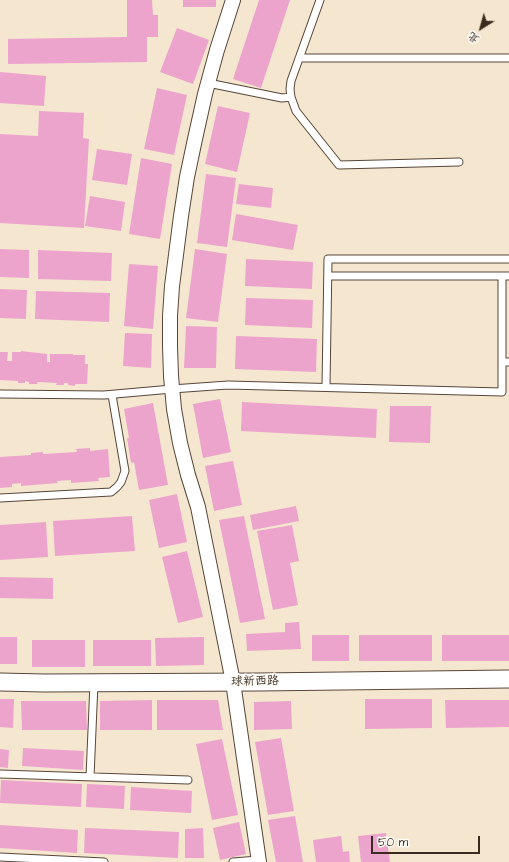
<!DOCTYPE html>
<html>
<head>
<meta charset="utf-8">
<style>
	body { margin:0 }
	#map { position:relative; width:509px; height:862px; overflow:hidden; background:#f5e7cf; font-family:"Architects Daughter","LXGW WenKai TC",sans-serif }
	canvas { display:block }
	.north { position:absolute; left:461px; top:8px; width:40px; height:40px; -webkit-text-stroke:3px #fdfcf7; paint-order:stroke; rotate:217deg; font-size:11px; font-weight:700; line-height:16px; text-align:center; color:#3b2a1e }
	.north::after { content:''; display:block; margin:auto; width:14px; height:18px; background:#3b2a1e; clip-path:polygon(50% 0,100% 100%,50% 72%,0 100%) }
	.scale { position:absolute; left:371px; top:836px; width:109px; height:18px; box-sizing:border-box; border:2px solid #3b2a1e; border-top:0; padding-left:5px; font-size:12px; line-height:14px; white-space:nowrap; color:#3b2a1e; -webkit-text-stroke:3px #fdfcf7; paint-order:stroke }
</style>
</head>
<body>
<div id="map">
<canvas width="509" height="862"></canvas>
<div class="north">北</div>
<div class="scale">50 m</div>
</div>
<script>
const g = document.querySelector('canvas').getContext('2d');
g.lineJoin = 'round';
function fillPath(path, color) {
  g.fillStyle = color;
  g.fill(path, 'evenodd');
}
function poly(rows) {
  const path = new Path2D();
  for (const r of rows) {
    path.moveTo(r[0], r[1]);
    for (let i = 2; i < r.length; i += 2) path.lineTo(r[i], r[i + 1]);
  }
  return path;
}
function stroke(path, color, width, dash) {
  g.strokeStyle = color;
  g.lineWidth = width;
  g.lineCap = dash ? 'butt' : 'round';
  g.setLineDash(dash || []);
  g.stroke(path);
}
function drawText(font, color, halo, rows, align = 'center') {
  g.font = font + ' "Architects Daughter","LXGW WenKai TC",sans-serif';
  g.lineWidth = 3.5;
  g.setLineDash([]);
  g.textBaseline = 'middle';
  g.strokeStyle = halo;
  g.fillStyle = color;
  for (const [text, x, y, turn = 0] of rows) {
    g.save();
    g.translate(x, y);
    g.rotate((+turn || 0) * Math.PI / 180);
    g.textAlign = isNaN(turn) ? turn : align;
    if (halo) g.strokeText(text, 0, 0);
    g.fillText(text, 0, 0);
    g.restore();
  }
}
fillPath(poly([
	[127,0,152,0,153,15,158,15,158,37,147,37,147,62,8,64,8,39,127,37],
	[183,0,216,0,216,7,183,7],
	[259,0,290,0,261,88,233,79],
	[177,28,209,40,193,84,160,72],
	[0,72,46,76,44,106,0,103],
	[157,88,187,95,174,155,144,149],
	[218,106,250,113,237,172,205,164],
	[39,111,84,113,83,138,89,139,84,228,0,223,0,134,38,136],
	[97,149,132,154,127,185,92,180],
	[141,158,172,164,160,239,129,234],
	[206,174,236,178,227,247,197,243],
	[239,184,273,188,271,208,236,204],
	[90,196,125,202,121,231,85,226],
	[236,214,298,225,293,250,232,240],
	[0,249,29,250,29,278,0,277],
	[195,249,227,254,218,322,186,318],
	[38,250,112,253,111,281,38,279],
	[246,259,313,262,312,289,245,286],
	[129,264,158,266,153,329,124,326],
	[0,289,27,290,26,319,0,318],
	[36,291,110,293,109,322,35,319],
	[246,298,313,300,312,328,245,325],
	[186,326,217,327,216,368,184,368],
	[125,333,152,334,151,368,123,366],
	[236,336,317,339,316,372,235,369],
	[21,351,47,354,47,362,50,362,50,354,73,354,73,355,85,355,85,364,88,364,87,384,75,384,75,386,68,385,68,383,64,383,64,385,56,385,57,383,38,382,37,384,29,384,29,382,25,381,25,383,18,383,18,381,0,380,0,352,8,352,7,361,12,361,12,352,21,352],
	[220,399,231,452,203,458,193,404],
	[242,402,377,409,376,438,241,431],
	[153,403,168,485,139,490,134,462,131,463,127,438,129,438,124,409],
	[390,406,431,406,430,443,389,442],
	[90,448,90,451,108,449,110,477,98,478,99,481,71,483,71,480,57,481,58,483,21,486,21,483,12,484,12,487,0,488,0,457,31,455,31,453,43,452,43,454,77,452,76,449],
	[233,461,242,505,214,511,205,466],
	[177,494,187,542,159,548,149,500],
	[296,506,299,521,253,530,250,515],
	[132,516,135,551,55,556,53,521],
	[244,516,265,619,240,623,219,520],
	[46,522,48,557,0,560,0,525],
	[292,525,299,561,290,563,298,605,273,610,257,531],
	[187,551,203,617,178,623,162,557],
	[0,577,53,578,53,599,0,598],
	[299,622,301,649,247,651,246,634,285,632,285,623],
	[312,635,349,635,349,661,312,661],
	[359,635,432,635,432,661,359,661],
	[442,635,509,635,509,661,442,661],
	[0,637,17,637,17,664,0,664],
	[204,637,204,665,156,666,155,638],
	[32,640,85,640,85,667,32,667],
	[93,640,151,640,151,666,93,666],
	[0,699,14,699,13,728,0,727],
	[365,699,432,699,432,728,365,729],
	[152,700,152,730,100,730,100,701],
	[157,700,218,700,223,730,157,730],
	[445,700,509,700,509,727,446,728],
	[21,701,86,701,87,730,22,730],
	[291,701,292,729,254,730,254,702],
	[281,738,294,811,268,815,255,742],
	[222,739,238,815,212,820,196,744],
	[23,748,84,751,83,770,22,766],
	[0,749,9,750,8,768,0,767],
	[1,780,82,784,81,807,0,803],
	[87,784,125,786,124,809,86,807],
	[131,787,192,791,191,813,130,810],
	[295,816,303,862,276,862,268,820],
	[239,822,246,854,220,860,213,828],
	[0,825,78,830,77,853,0,848],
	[85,828,179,832,178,858,84,853],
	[203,828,204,858,185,858,185,829],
	[386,833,390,862,361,862,358,836],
	[341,836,343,852,349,851,350,862,316,862,313,840]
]), '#eca4cc');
const service = poly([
	[320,0,291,81,290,89,291,97,296,111,339,165,459,162],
	[299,58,509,58],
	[208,83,282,98,291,97],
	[328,276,509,276],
	[502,276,502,362],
	[326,387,328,259,509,259],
	[0,394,104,395,172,389,228,385,502,392,502,362,509,362],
	[0,498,111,492,117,487,121,482,125,471,112,395],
	[0,774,188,780],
	[90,777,94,683],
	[0,857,104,862],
	[233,862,258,860]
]);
const minor = poly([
	[233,0,217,50,205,94,195,139,187,177,181,216,172,286,170,316,170,346,171,376,174,409,180,443,188,475,198,507,233,682,259,862]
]);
const tertiary = poly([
	[0,682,44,683,259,682,509,679]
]);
stroke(service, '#574639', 9);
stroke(minor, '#574639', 16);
stroke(tertiary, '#574639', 19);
stroke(service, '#fff', 7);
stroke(minor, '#fff', 14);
stroke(tertiary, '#fff', 17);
drawText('12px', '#3b2a1e', '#fdfcf7', [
	["球新西路",255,682,-1]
]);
</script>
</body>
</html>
